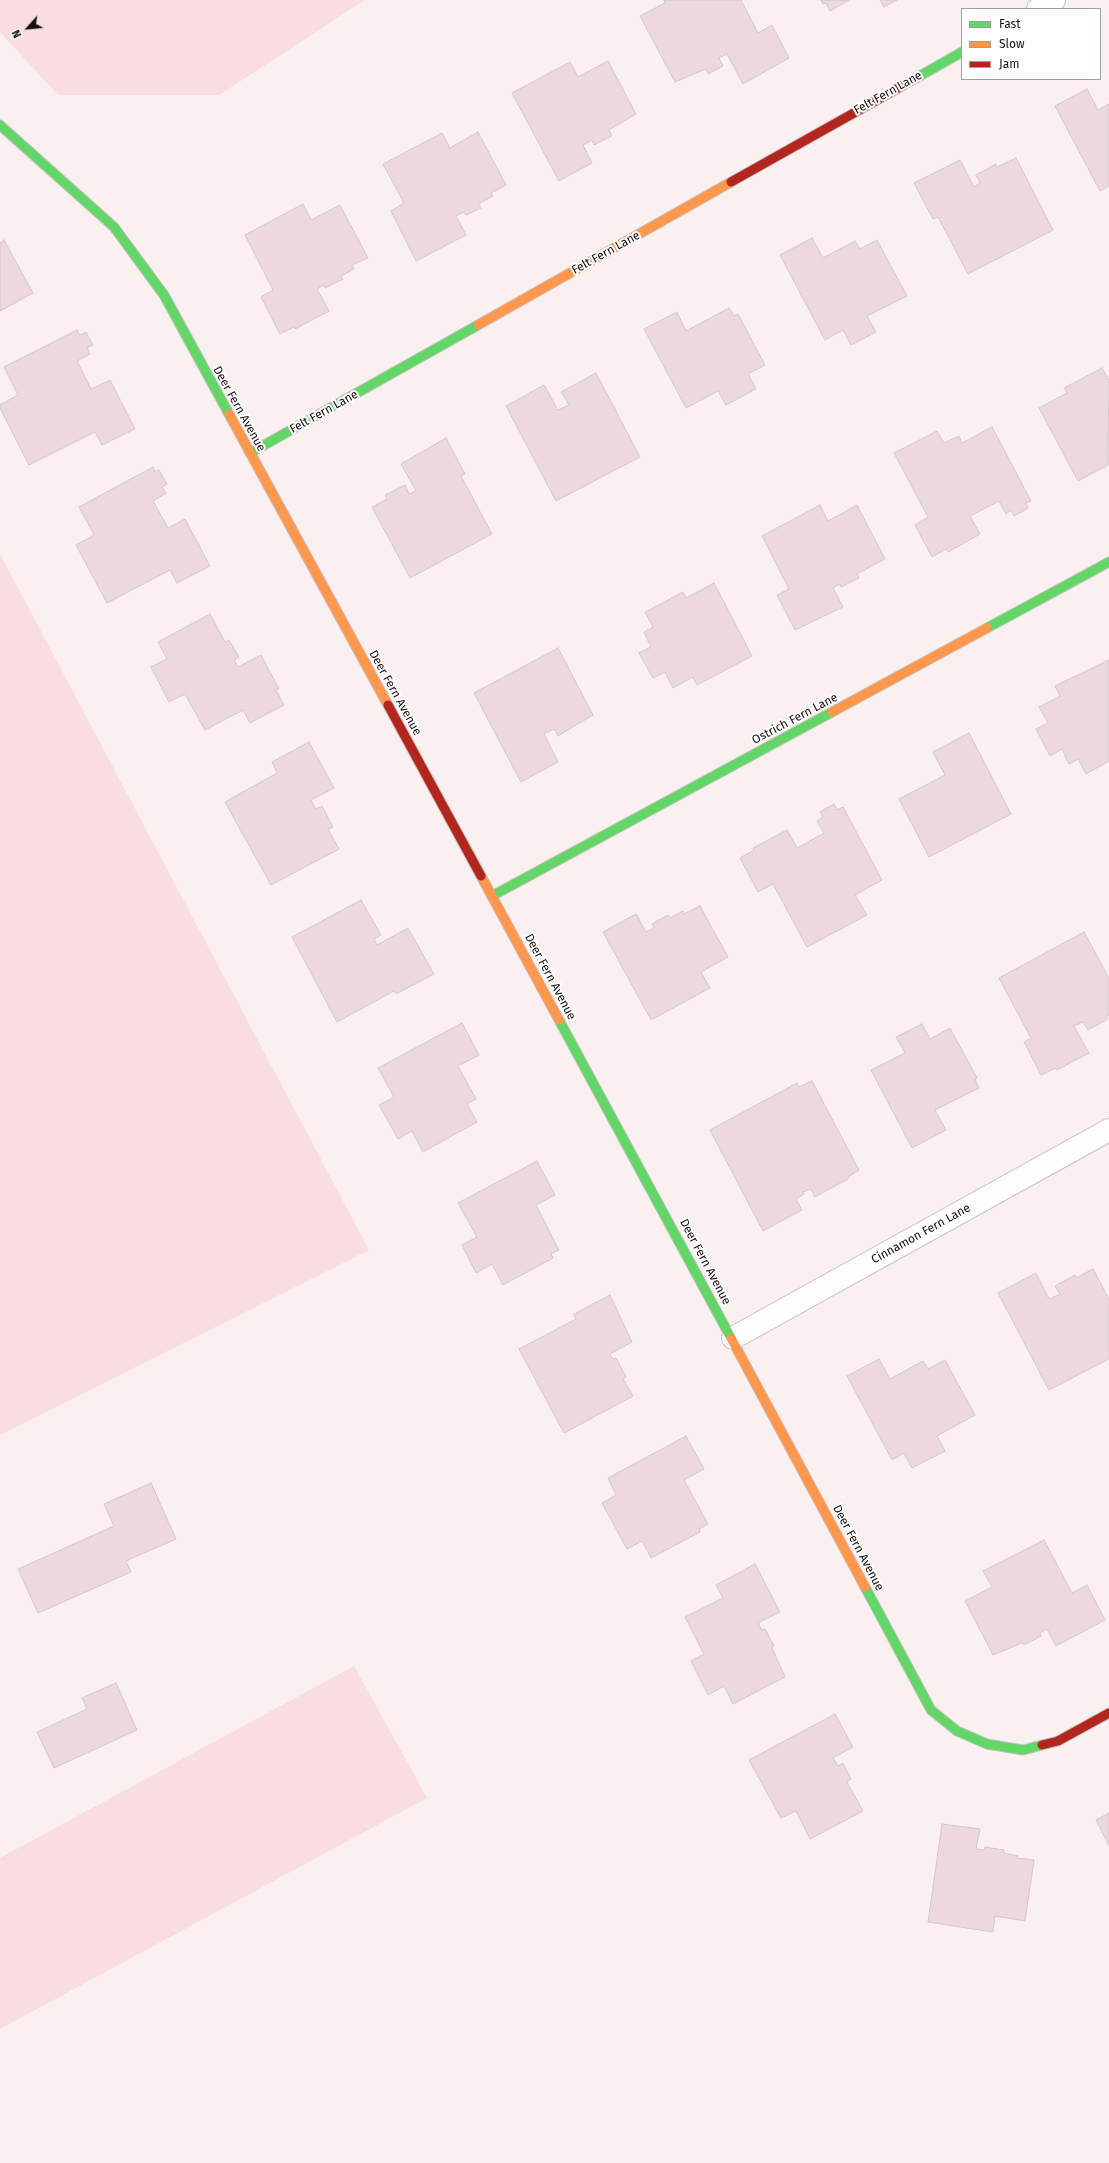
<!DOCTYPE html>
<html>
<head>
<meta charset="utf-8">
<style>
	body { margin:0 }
	#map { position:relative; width:1109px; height:2163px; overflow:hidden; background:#faf0f0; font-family:"Fira Sans",sans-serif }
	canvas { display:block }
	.legend { position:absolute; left:961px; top:8px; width:140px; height:72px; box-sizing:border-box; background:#fefefe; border:1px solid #a29e9e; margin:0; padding:5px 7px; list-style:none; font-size:12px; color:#180d0f }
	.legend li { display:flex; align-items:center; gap:8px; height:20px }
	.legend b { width:20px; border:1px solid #a29e9e }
	.north { position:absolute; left:8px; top:8px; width:40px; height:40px; -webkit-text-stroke:3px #fefefe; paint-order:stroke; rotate:243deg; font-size:11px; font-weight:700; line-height:16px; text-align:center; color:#180d0f }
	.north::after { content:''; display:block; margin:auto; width:14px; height:18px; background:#180d0f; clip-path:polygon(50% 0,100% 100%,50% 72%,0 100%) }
</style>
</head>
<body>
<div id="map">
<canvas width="1109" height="2163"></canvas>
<ul class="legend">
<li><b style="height:5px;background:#63d668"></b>Fast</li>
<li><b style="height:5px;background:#ff974d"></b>Slow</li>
<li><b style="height:5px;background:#b3261e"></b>Jam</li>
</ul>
<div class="north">N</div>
</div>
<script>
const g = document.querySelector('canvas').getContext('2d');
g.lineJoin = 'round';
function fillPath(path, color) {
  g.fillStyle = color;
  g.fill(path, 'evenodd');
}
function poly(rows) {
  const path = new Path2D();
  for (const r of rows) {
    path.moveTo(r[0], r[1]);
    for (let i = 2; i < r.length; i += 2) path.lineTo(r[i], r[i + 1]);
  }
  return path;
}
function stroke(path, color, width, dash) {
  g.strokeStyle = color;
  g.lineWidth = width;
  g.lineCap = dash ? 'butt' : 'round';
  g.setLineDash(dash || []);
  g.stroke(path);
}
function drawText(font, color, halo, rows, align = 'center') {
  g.font = font + ' "Fira Sans",sans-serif';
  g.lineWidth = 4;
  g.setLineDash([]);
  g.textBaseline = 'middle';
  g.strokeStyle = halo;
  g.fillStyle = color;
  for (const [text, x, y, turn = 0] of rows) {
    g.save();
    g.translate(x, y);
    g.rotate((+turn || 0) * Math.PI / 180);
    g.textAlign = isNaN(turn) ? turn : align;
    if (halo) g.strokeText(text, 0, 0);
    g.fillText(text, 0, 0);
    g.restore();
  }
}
fillPath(poly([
	[0,0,365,0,219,95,58,95,0,32],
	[0,554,369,1250,0,1435],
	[354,1666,427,1798,0,2029,0,1858]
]), '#f9dde0');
const building = poly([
	[664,0,741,0,758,33,772,25,789,58,743,84,727,54,719,58,723,66,708,74,706,69,675,82,640,16,665,3,664,0],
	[821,0,849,0,830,11,826,3,823,4,821,0],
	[880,0,897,0,884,7,880,0],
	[608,61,636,114,609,130,612,136,594,145,592,140,583,145,592,163,559,181,512,93,570,62,578,77,608,61],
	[1087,89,1098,110,1109,104,1109,186,1100,191,1055,106,1087,89],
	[478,132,506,185,491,193,493,196,478,204,481,208,466,215,464,212,456,216,466,235,416,261,391,211,404,203,383,164,442,133,450,148,478,132],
	[1016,158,1053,230,968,274,938,217,933,219,914,183,960,160,974,187,980,183,976,175,996,164,997,167,1016,158],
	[303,204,311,220,340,205,368,258,352,265,354,269,341,276,343,279,325,288,324,285,317,289,329,311,295,329,294,327,280,334,261,297,273,290,245,235,303,204],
	[812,238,823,258,855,241,860,249,877,240,907,296,867,316,876,332,851,345,843,330,825,340,780,255,812,238],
	[4,240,33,293,0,311,0,243,4,240],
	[729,308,734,316,738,314,765,365,748,374,756,389,726,405,718,391,686,408,644,329,677,312,686,331,729,308],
	[77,330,80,335,86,332,93,345,87,348,90,354,77,361,91,389,110,380,135,429,102,445,95,432,29,465,0,408,0,405,18,395,4,367,77,330],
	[1102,368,1109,380,1108,465,1078,481,1039,408,1067,393,1064,388,1102,368],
	[596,373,640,457,556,501,506,406,544,385,558,410,569,405,561,392,596,373],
	[992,427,1031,501,1026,503,1028,508,1014,516,1011,510,1006,514,999,501,970,516,980,534,948,552,946,549,932,557,915,525,928,517,894,453,937,431,944,443,959,436,962,443,992,427],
	[446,438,465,474,461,476,492,534,410,578,372,507,387,499,385,495,405,485,409,494,416,491,401,464,446,438],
	[153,467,155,472,159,470,167,484,162,487,166,493,153,501,168,528,185,519,210,566,177,583,170,570,107,603,76,545,94,535,79,507,153,467],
	[820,505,828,521,857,505,885,559,857,574,859,578,841,587,840,584,833,588,843,607,795,630,777,595,789,589,762,536,820,505],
	[714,583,752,656,697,685,693,677,673,688,665,672,653,678,639,653,651,647,644,632,653,627,645,612,683,592,686,598,714,583],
	[210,614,225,642,229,640,239,657,234,660,238,667,261,655,279,689,276,690,284,705,250,723,243,710,205,730,185,694,169,702,151,667,167,659,158,642,210,614],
	[558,648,593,715,558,736,554,729,544,734,558,762,521,782,474,693,558,648],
	[1109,660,1109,761,1086,774,1078,759,1069,764,1062,749,1050,756,1036,729,1048,723,1039,707,1060,696,1055,686,1109,660],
	[969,733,1011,814,929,857,899,799,945,775,933,752,969,733],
	[309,742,334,788,311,800,316,809,322,806,333,827,328,829,339,849,271,885,225,802,277,773,272,762,309,742],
	[834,804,837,810,843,807,882,880,855,895,867,915,807,947,773,884,758,892,740,858,754,850,753,848,787,830,797,848,824,833,817,821,823,817,820,812,834,804],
	[361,900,381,935,374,939,377,945,408,928,434,974,396,994,394,991,337,1022,292,937,361,900],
	[700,906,728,957,701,972,710,988,651,1020,603,932,636,914,646,932,654,928,652,924,668,915,670,918,683,911,684,914,700,906],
	[1084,932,1109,978,1109,1015,1106,1016,1108,1019,1088,1030,1083,1022,1074,1026,1089,1053,1057,1070,1056,1068,1041,1075,1024,1042,1031,1038,999,978,1084,932],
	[462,1023,479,1055,458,1066,476,1099,467,1104,477,1122,423,1152,412,1131,398,1139,379,1105,394,1097,378,1068,462,1023],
	[922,1024,930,1039,950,1028,977,1078,975,1079,979,1088,935,1110,946,1130,912,1148,871,1070,905,1053,896,1037,922,1024],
	[812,1081,859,1170,848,1177,848,1179,815,1197,811,1189,803,1192,804,1194,796,1199,802,1210,763,1231,710,1130,797,1083,799,1087,812,1081],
	[537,1161,555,1195,536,1205,559,1250,551,1254,553,1258,503,1285,492,1264,476,1273,462,1245,477,1237,458,1203,537,1161],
	[1093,1269,1109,1299,1109,1359,1049,1390,998,1293,1036,1273,1049,1299,1060,1294,1055,1286,1075,1275,1076,1278,1093,1269],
	[610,1295,632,1342,610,1354,613,1359,616,1358,626,1377,623,1379,633,1396,564,1433,519,1349,576,1319,574,1314,610,1295],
	[879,1359,890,1379,923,1361,928,1369,945,1360,975,1415,937,1436,945,1451,912,1468,904,1453,892,1460,847,1376,879,1359],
	[686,1436,704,1469,684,1480,708,1524,699,1529,700,1532,651,1558,642,1541,627,1549,602,1503,616,1495,608,1478,686,1436],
	[151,1483,176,1539,126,1561,131,1572,38,1613,18,1569,114,1526,104,1504,151,1483],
	[1044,1540,1072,1593,1087,1585,1105,1620,1056,1646,1047,1629,1040,1633,1041,1636,1024,1645,1022,1643,993,1655,965,1601,992,1587,983,1571,1044,1540],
	[755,1564,780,1612,758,1623,762,1630,765,1629,774,1646,772,1648,785,1677,733,1704,724,1686,708,1695,691,1661,704,1654,685,1617,723,1598,716,1585,755,1564],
	[116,1683,137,1730,54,1768,37,1732,87,1709,82,1698,116,1683],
	[835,1714,853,1747,833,1758,838,1766,843,1763,851,1779,847,1782,863,1811,810,1839,796,1811,781,1818,749,1760,835,1714],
	[1109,1813,1109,1846,1096,1820,1109,1813],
	[942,1824,980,1829,976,1849,984,1850,985,1847,1004,1850,1004,1853,1018,1856,1017,1858,1034,1860,1025,1921,995,1916,993,1932,928,1922,942,1824]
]);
fillPath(building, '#edd8db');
stroke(building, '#d2c8c9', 1);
const street = poly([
	[1038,9,1054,0],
	[733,1338,1109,1130]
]);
const fast = poly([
	[918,77,962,52],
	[0,125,114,227,164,295,229,414],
	[250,453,478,325],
	[987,628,1109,562],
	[492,896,832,712],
	[559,1020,731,1338],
	[865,1587,931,1710,957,1731,987,1744,1023,1750,1042,1745]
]);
const slow = poly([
	[478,325,731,182],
	[229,414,388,705],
	[832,712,987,628],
	[481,876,559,1020],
	[731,1338,865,1587]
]);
const jam = poly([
	[731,182,918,77],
	[388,705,481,876],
	[1042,1745,1058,1741,1109,1713]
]);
stroke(street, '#cabfc0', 24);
stroke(fast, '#cabfc0', 11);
stroke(slow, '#cabfc0', 11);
stroke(jam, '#cabfc0', 11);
stroke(street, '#fefdfd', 22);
stroke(fast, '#63d668', 9);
stroke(slow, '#ff974d', 9);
stroke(jam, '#b3261e', 9);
drawText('12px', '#180d0f', '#fefefe', [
	["Felt Fern Lane",888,93,-29],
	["Felt Fern Lane",606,253,-29],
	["Deer Fern Avenue",239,409,61],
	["Felt Fern Lane",324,412,-29],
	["Deer Fern Avenue",395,693,61],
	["Ostrich Fern Lane",795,719,-28],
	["Deer Fern Avenue",550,977,62],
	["Cinnamon Fern Lane",921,1234,-29],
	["Deer Fern Avenue",705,1262,62],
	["Deer Fern Avenue",858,1548,62]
]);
</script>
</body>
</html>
